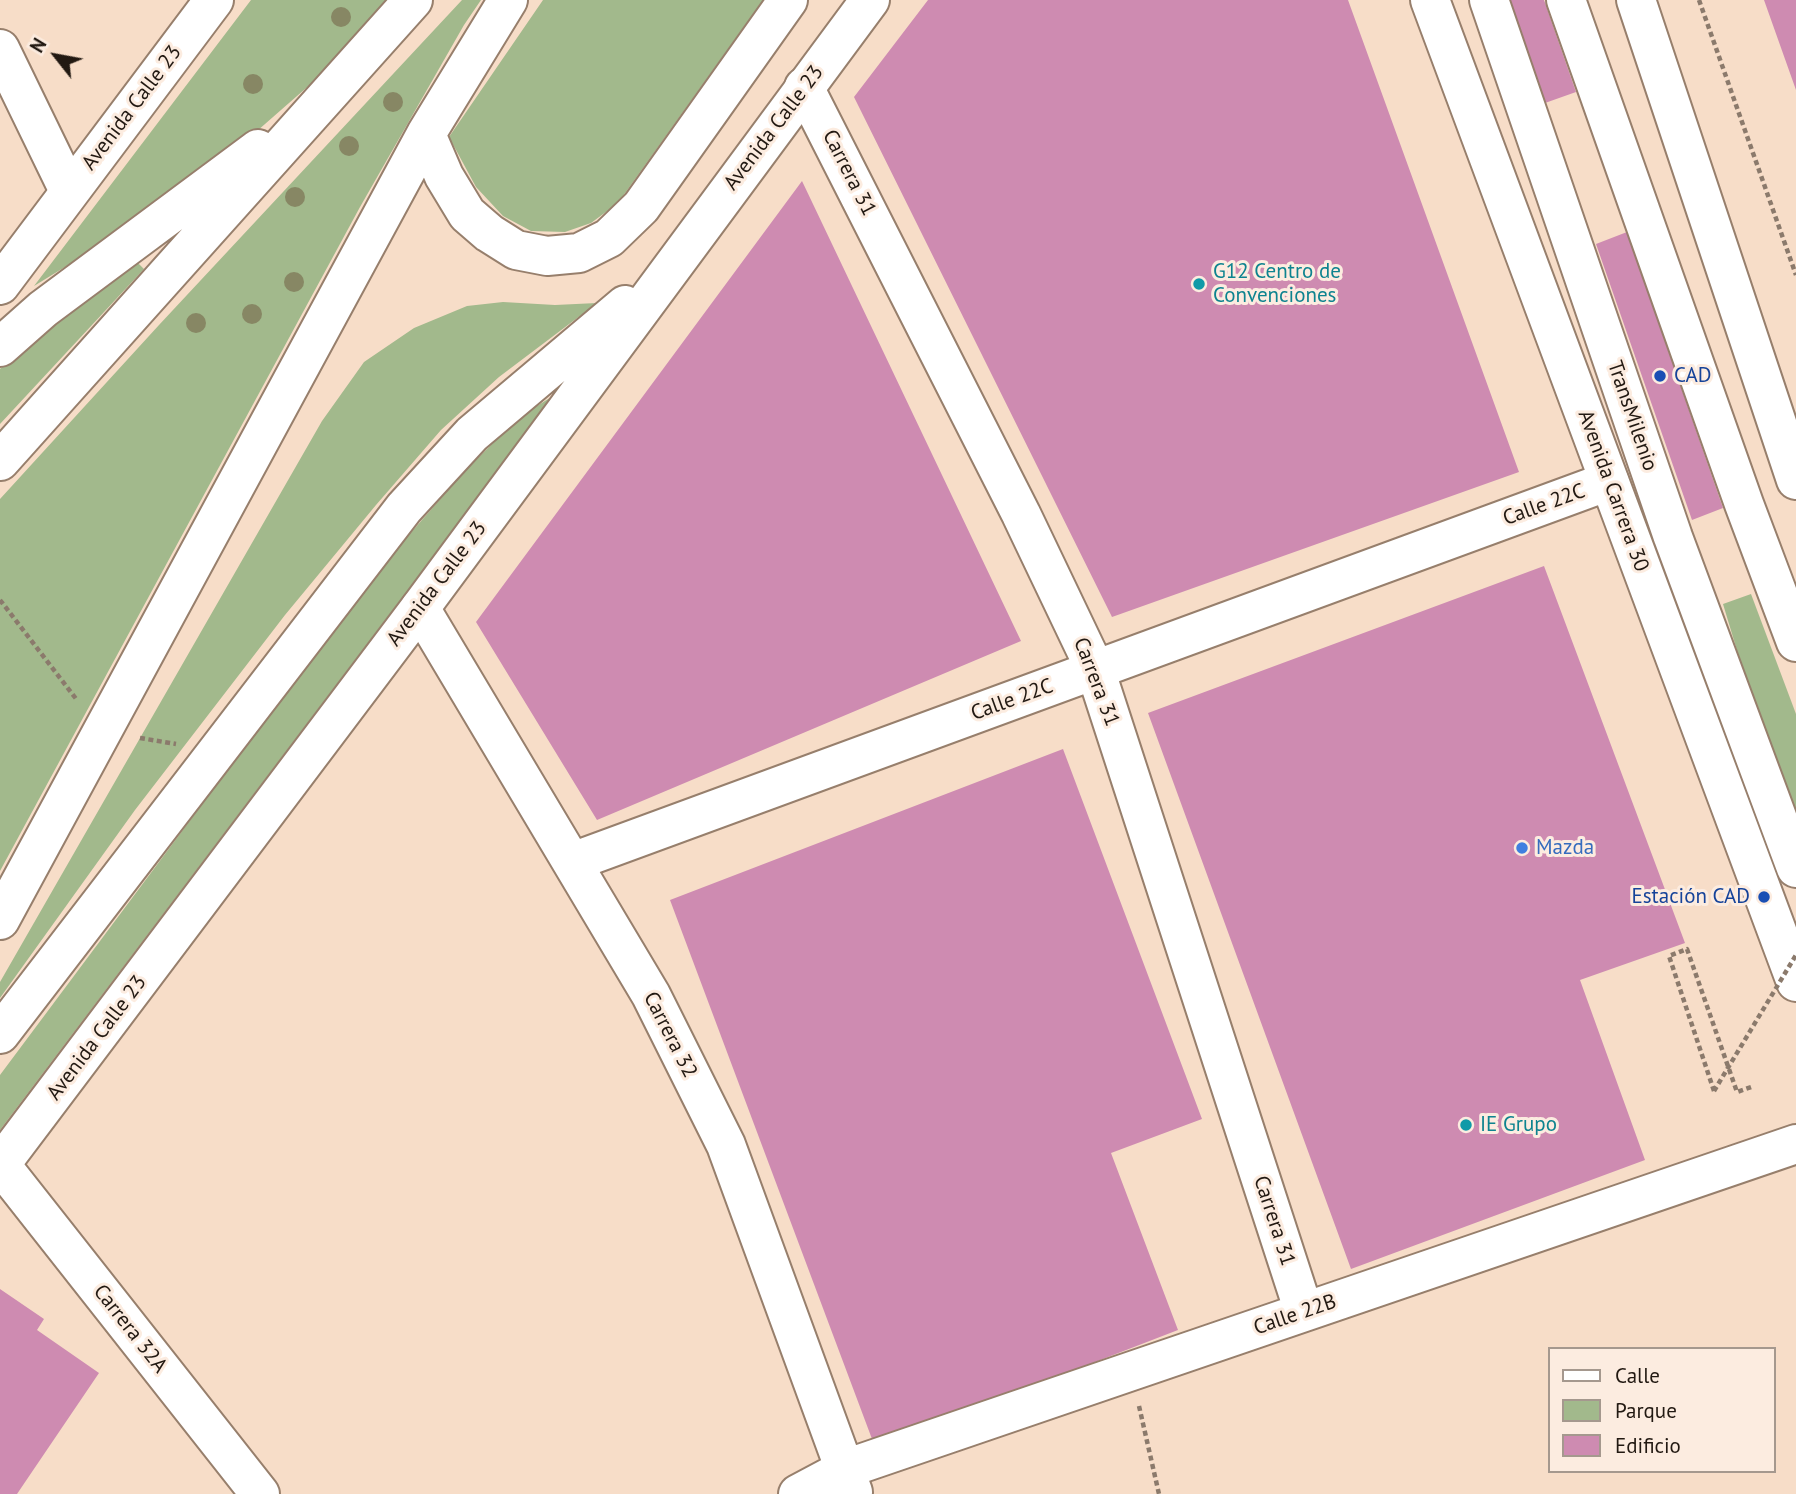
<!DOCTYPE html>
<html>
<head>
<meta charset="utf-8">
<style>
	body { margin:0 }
	#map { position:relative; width:1796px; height:1494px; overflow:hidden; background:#f7ddc8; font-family:"PT Sans",sans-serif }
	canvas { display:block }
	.legend { position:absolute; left:1548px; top:1347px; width:228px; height:126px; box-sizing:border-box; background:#fcece0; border:2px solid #a5988e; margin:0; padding:9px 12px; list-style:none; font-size:21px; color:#221912 }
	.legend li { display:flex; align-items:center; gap:14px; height:35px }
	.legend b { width:35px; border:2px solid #a5988e }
	.north { position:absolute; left:21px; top:21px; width:70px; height:70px; -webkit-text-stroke:5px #fcece0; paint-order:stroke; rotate:301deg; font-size:19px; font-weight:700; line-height:28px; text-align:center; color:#221912 }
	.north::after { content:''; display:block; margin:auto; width:24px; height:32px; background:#221912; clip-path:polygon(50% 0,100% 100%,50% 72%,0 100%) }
</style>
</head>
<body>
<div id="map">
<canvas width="1796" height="1494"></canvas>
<ul class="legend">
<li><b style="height:9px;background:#fff"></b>Calle</li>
<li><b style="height:19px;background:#a2b98c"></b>Parque</li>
<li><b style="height:19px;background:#ce8bb1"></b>Edificio</li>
</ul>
<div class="north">N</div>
</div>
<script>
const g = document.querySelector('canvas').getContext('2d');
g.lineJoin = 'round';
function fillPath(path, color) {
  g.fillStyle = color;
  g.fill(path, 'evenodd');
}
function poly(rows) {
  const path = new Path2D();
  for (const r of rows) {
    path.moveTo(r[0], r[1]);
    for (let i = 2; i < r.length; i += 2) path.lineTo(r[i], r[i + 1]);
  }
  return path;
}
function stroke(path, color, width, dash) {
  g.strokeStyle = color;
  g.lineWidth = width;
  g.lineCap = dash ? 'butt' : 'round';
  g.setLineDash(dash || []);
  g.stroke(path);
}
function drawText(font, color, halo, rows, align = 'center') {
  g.font = font + ' "PT Sans",sans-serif';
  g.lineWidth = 6;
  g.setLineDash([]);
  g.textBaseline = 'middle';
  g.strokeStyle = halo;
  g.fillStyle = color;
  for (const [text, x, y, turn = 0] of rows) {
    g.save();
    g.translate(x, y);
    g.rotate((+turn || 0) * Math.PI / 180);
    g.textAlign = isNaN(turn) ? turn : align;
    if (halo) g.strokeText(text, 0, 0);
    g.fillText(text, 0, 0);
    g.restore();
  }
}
fillPath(poly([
	[251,0,393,0,337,61,249,138,104,243,34,286],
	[462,0,481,0,464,25,360,207,0,871,0,499,159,325],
	[543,0,763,0,618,203,591,223,565,232,531,231,503,216,476,187,449,137],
	[134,259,144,269,0,424,0,369,27,342],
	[503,302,555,305,597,303,499,377,441,430,376,505,285,615,135,810,0,998,0,982,322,421,364,362,414,328,467,306],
	[556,394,0,1130,0,1075,368,582,462,474,518,418],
	[1751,594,1796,714,1796,835,1780,793,1723,604]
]), '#a2b98c');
fillPath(poly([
	[928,0,1348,0,1519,472,1112,617,854,97],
	[1510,0,1544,0,1576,92,1545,103],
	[1764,0,1796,0,1796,90],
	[802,181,1021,641,597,820,476,622],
	[1627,232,1723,508,1692,520,1596,244],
	[1544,566,1685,943,1580,980,1645,1160,1351,1269,1148,713],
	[1063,749,1202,1119,1111,1153,1178,1330,875,1447,670,900],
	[0,1289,44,1319,37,1330,99,1373,17,1494,0,1494]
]), '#ce8bb1');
const minor = poly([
	[1489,0,1673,537,1796,868],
	[1566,0,1744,504,1796,642],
	[0,49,69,191],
	[804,87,1021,514,1095,669,1304,1312],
	[420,608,651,995,726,1145,853,1492],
	[572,862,1609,481],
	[0,1164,260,1494],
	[798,1494,845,1469,1796,1144]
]);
const highway = poly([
	[1430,0,1796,982],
	[1636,0,1796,480],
	[426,134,444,176,467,214,489,233,516,250,547,256,579,253,609,238,641,207,788,0],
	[0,285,214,0],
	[0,347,43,309,258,149],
	[0,461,413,0],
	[0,920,426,134,508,0],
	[0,1034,404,508,472,434,625,305],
	[0,1165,420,608,870,0]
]);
stroke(minor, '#977f6c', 42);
stroke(highway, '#977f6c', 42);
stroke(poly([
	[1699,0,1796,275],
	[0,600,77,700],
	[140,738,176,744],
	[1714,1091,1669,956,1687,949,1737,1092,1754,1086],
	[1139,1406,1159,1494]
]), '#8b7a6c', 4.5, [5, 3.5]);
stroke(minor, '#fff', 38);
stroke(highway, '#fff', 38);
stroke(poly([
	[1714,1091,1796,955]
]), '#8b7a6c', 4.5, [5, 3.5]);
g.fillStyle = '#878764';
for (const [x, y] of [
	[341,17],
	[253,84],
	[393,102],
	[349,146],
	[295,197],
	[294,282],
	[252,314],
	[196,323]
]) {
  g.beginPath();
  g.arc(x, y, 10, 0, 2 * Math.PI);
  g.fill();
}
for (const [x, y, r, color] of [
	[1199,284,7,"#0f9aa8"],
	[1660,376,7,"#1a4fb4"],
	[1522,848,7,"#3f7fe0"],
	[1764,897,7,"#1a4fb4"],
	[1466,1125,7,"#0f9aa8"]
]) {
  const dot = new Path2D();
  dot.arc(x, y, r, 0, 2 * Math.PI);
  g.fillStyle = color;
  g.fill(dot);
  stroke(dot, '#fcece0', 2.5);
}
drawText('21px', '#221912', '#fcece0', [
	["Avenida Calle 23",132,108,-53],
	["Avenida Calle 23",774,128,-53],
	["Carrera 31",849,173,63],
	["TransMilenio",1632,416,71],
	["Avenida Carrera 30",1613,491,70],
	["Calle 22C",1544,505,-20],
	["Avenida Calle 23",437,584,-53],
	["Carrera 31",1096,682,69],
	["Calle 22C",1012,700,-20],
	["Carrera 32",670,1035,63],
	["Avenida Calle 23",97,1038,-53],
	["Carrera 31",1274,1221,72],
	["Calle 22B",1295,1315,-19],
	["Carrera 32A",130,1329,52]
]);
drawText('21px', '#0d838f', '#fcece0', [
	["G12 Centro de",1213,272],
	["Convenciones",1213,296],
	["IE Grupo",1480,1125]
], 'left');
drawText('21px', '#164399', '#fcece0', [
	["CAD",1674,376],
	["Estación CAD",1750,897,"right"]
], 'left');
drawText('21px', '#366cbe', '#fcece0', [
	["Mazda",1536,848]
], 'left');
</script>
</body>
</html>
